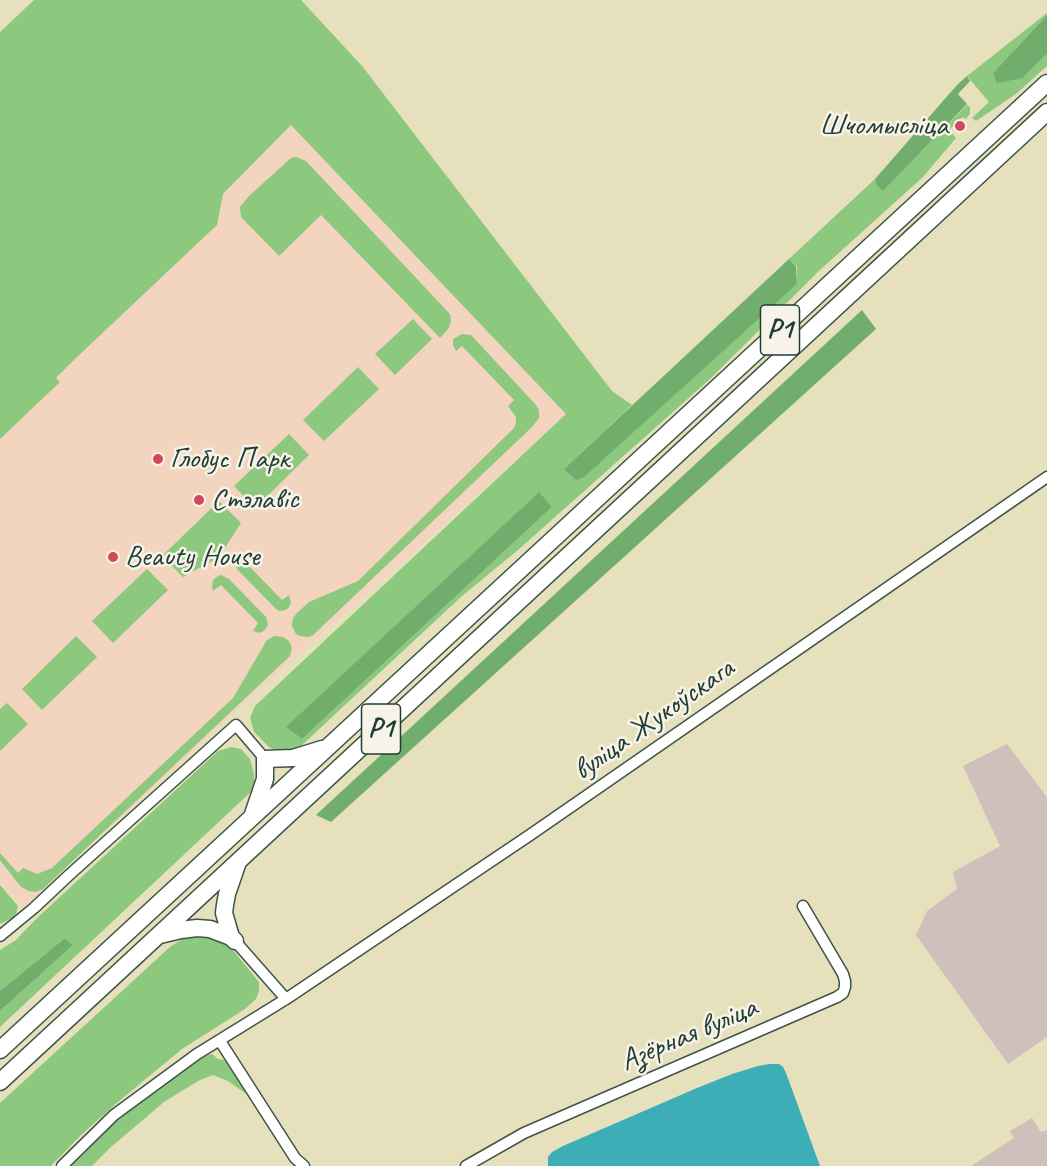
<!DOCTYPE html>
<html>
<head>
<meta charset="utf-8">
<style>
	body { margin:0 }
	canvas { display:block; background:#e6e0bc }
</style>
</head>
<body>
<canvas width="1047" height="1166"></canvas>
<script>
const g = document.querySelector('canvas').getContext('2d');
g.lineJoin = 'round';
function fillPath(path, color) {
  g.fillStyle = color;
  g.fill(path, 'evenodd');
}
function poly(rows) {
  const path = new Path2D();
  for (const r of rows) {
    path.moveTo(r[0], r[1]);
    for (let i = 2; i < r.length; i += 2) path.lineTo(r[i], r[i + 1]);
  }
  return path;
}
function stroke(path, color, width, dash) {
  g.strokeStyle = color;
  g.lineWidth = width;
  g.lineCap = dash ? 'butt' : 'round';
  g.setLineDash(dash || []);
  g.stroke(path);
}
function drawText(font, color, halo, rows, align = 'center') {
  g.font = font + ' Caveat,sans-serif';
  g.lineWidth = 5;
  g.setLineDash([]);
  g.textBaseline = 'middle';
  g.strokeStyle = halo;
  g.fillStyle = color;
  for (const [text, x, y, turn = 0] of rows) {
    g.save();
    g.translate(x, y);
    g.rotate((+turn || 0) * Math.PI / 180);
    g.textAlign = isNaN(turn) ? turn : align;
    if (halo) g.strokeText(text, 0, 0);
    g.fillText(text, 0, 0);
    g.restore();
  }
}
fillPath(poly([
	[348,68,567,414,228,718,23,908,0,882,0,439,60,382,56,378,76,358,217,225,223,194]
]), '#f3d4bf');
fillPath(poly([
	[1007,744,1047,797,1047,1037,1008,1064,916,935,927,911,957,889,953,872,1000,846,963,766],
	[1032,1118,1041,1132,1047,1130,1047,1166,971,1166,1014,1138,1010,1131]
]), '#cfc0bb');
fillPath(poly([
	[34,0,301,0,362,66,612,391,632,405,565,468,576,479,797,284,797,266,789,259,875,179,876,185,883,190,967,105,970,107,970,114,966,119,963,117,949,130,956,138,923,177,821,269,710,379,518,550,462,596,301,746,289,751,276,751,269,747,254,732,250,718,255,706,566,414,291,125,223,194,217,225,76,358,56,378,60,382,0,439,0,32],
	[538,493,552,507,302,739,287,727],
	[1047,13,1047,15,993,73,1023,78,1047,54,1047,66,1016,94,976,121,972,118,989,102,967,76],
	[296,157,306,161,450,314,451,321,449,328,440,338,321,215,279,256,241,217,240,207,249,196,291,158],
	[413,319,432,339,395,375,375,354],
	[462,334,471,335,536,405,539,410,539,418,532,427,312,636,307,637,300,636,296,634,292,626,293,618,297,613,309,602,358,581,514,428,516,422,516,417,508,406,514,400,462,346,456,351,453,345,453,339],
	[358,367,379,389,324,441,303,420],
	[289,434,309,455,255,508,234,486],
	[219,501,241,523,219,557,183,577,162,556],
	[247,553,252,557,247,564,282,600,289,595,291,603,290,606,286,610,279,611,276,609,237,569,235,562,236,558,241,554],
	[147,569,168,590,113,643,92,621],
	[221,575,229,579,266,617,268,624,265,630,259,633,253,631,258,623,221,585,213,591,212,587,213,580,218,576],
	[76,636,97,657,42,710,22,689],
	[274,636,283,637,289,641,292,648,290,656,43,889,36,892,29,891,21,887,0,860,0,853,18,873,23,868,37,874,52,868,233,698,264,645,266,641],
	[7,703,28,724,0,751,0,709],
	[231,747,241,749,250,759,254,774,255,788,0,1027,0,1011,73,945,65,938,0,991,0,950,16,940,36,919,218,751],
	[0,885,18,906,16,914,12,918,0,924],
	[205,934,228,944,259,982,259,991,256,999,245,1009,182,1049,118,1102,81,1135,51,1166,0,1166,0,1103,171,946,184,938],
	[212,1054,218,1059,224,1060,229,1064,246,1094,228,1081,213,1075,198,1081,164,1102,111,1147,92,1166,71,1166,106,1130,149,1095,189,1064,204,1056]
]), '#8cc97e');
fillPath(poly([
	[1047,15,1047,54,1023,78,997,83,993,73],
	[967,76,970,81,958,94,967,104,883,191,876,185,875,179,957,85],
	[789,259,796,266,797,284,584,477,576,480,564,469],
	[862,310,876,329,331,822,316,815],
	[539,492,552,507,302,739,286,727],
	[65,938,73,945,0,1011,0,991]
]), '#71ad6d');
fillPath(poly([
	[770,1064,779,1064,783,1067,786,1073,820,1166,548,1166,548,1157,552,1152,563,1146,697,1088,732,1074,758,1066]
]), '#3daeb5');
const minor = poly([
	[0,936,34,908,68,876,236,725,265,759],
	[235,941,286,999],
	[220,1041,295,1158,304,1166],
	[62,1166,114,1115,197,1054,286,999,530,835,1047,477],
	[466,1166,524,1133,837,997,843,993,845,987,845,981,843,974,803,906]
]);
const highway = poly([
	[253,814,265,779,265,759,293,758,322,749],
	[160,935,181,930,197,928,210,929,231,937,235,941],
	[231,937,224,913,225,905,227,894,237,865],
	[0,1050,1047,83],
	[0,1082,1047,112]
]);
stroke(minor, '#3d5548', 13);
stroke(highway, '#3d5548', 19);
stroke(minor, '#fff', 10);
stroke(highway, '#fff', 16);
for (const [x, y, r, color] of [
	[960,126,6,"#d1495b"],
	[158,459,6,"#d1495b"],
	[199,500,6,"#d1495b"],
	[113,557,6,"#d1495b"]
]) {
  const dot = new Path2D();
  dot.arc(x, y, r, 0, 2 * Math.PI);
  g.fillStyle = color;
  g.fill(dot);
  stroke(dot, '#f7f3e8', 2);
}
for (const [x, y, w] of [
	[780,330,39],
	[381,729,39]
]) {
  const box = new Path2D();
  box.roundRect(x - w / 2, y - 25, w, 50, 4.5);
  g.fillStyle = '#f7f3e8';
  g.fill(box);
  stroke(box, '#1f3d34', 1.5);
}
drawText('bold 28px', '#1f3d34', null, [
	["Р1",780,330],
	["Р1",381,729]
]);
drawText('30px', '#1f3d34', '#f7f3e8', [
	["Шчомысліца",948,126,"right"],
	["Глобус Парк",170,459],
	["Стэлавіс",211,500],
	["Beauty House",125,557]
], 'left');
drawText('30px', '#1f3d34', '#f7f3e8', [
	["вуліца Жукоўскага",654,720,-35],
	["Азёрная вуліца",689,1035,-23]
]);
</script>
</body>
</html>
